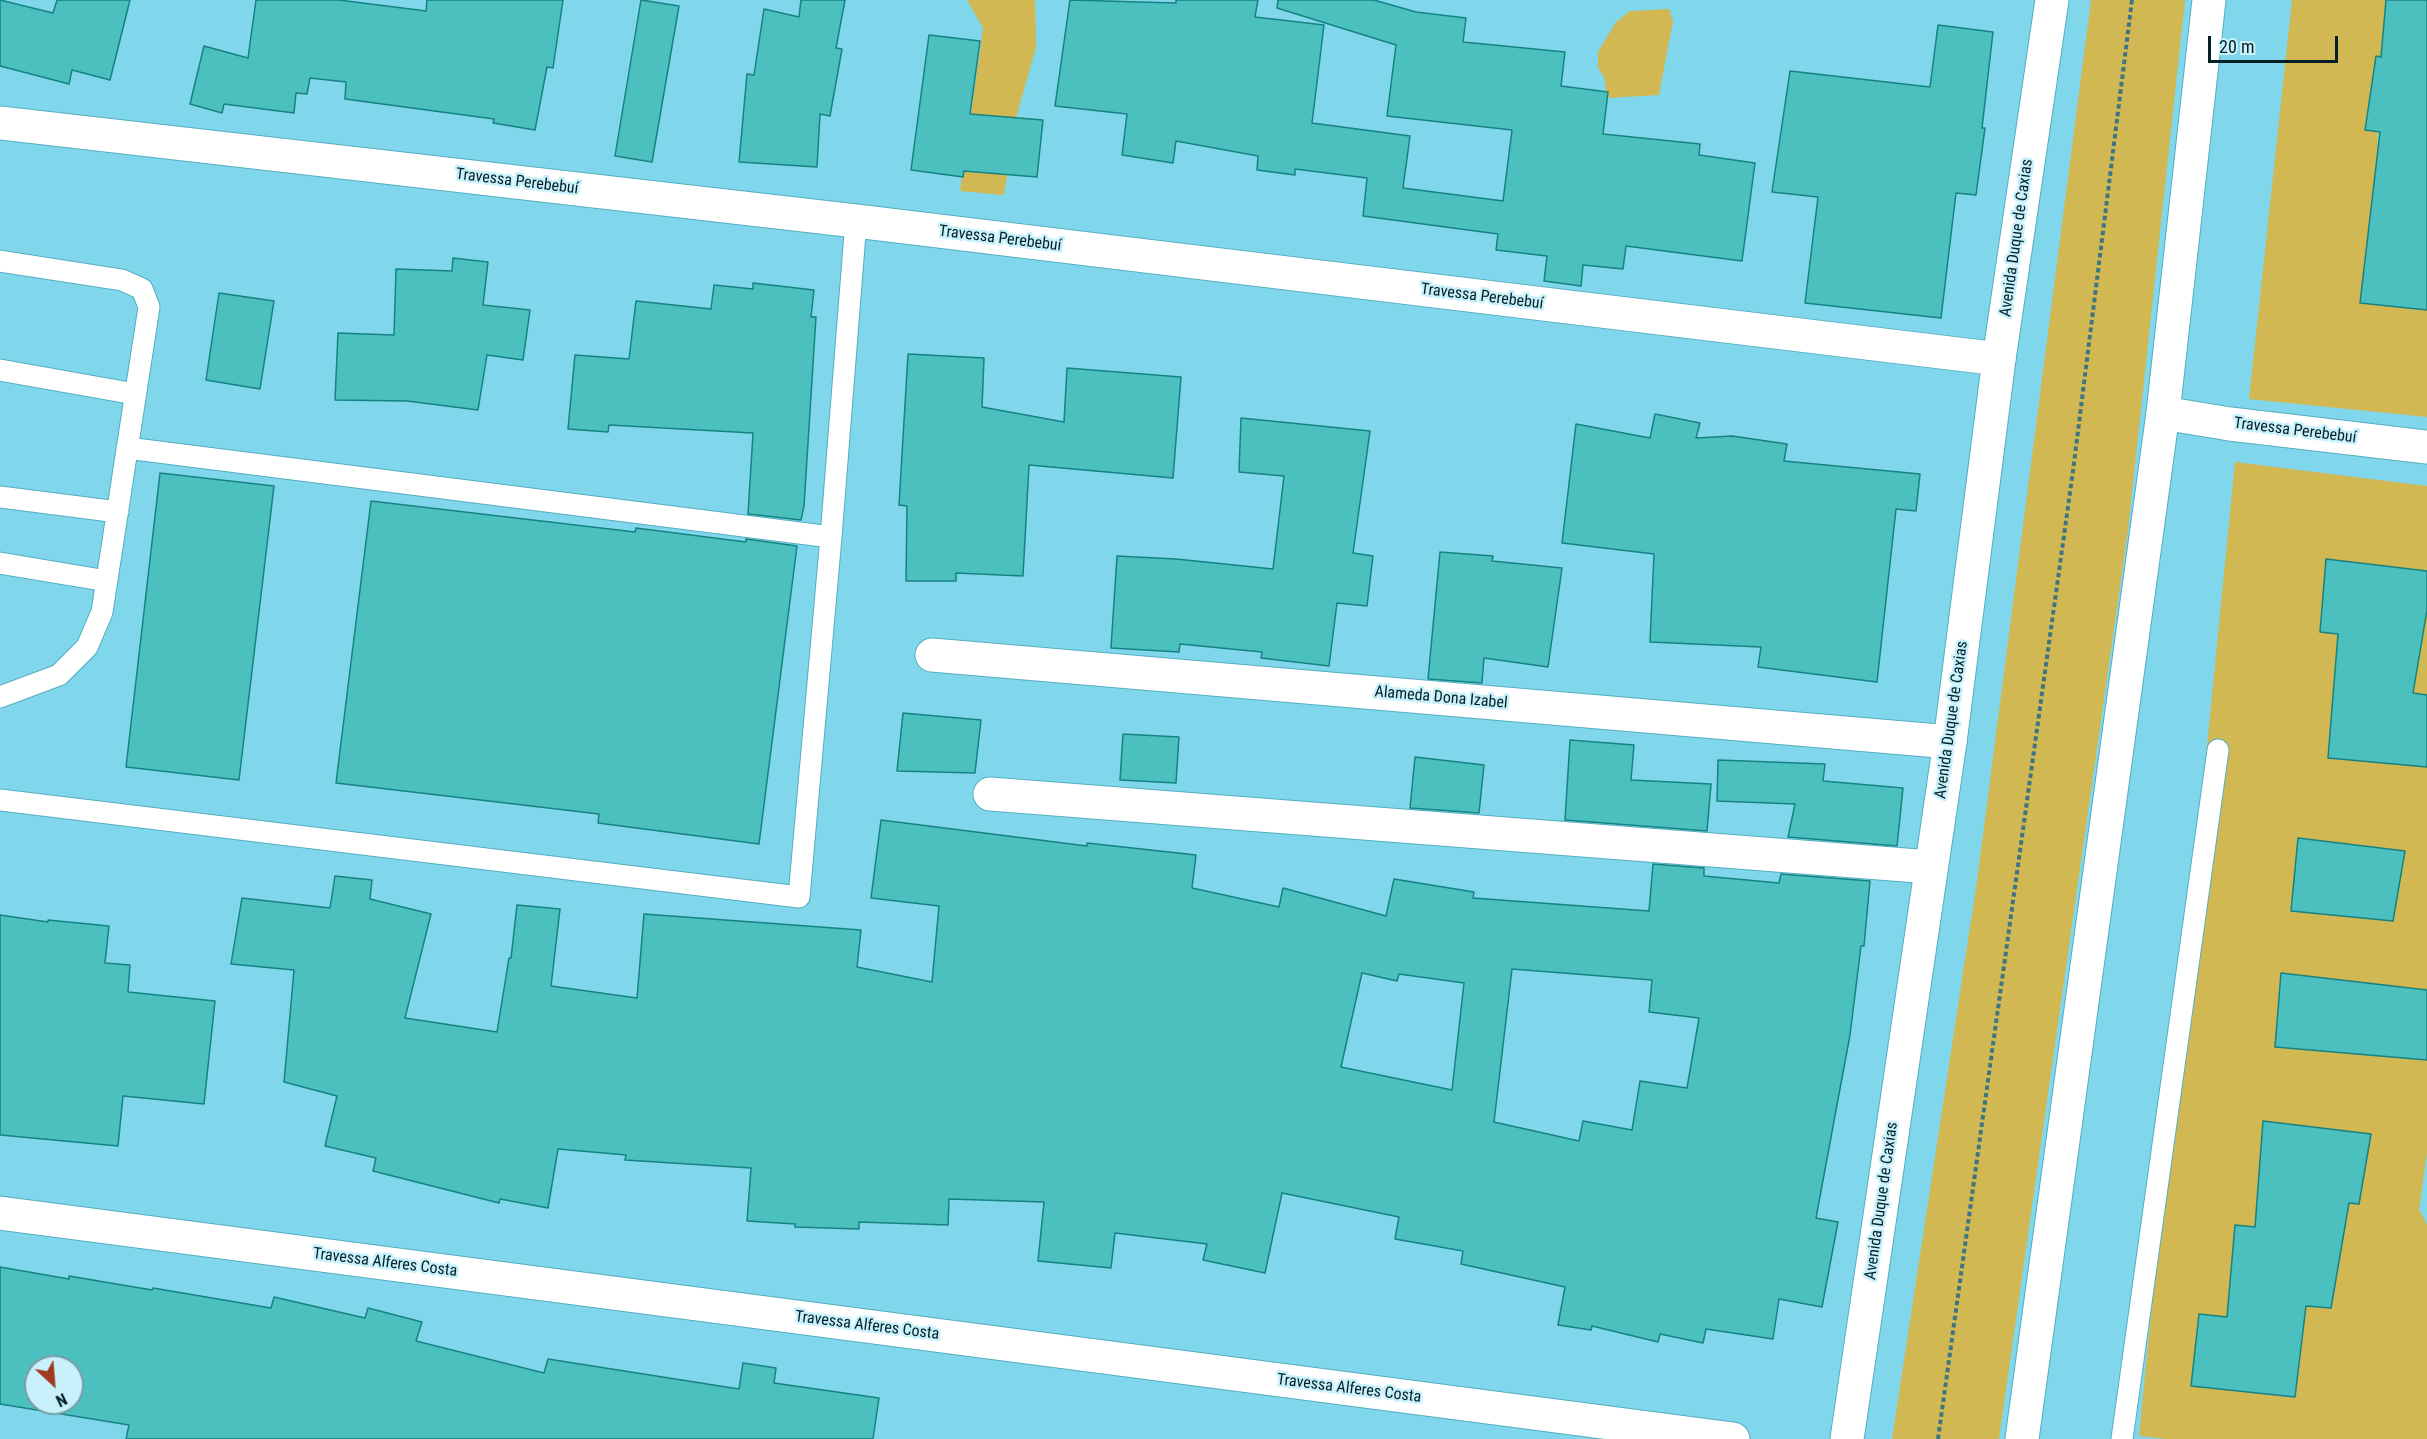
<!DOCTYPE html>
<html>
<head>
<meta charset="utf-8">
<style>
	body { margin:0 }
	#map { position:relative; width:2427px; height:1439px; overflow:hidden; background:#80d7ec; font-family:"Roboto Condensed",sans-serif }
	canvas { display:block }
	.north { position:absolute; left:24px; top:1355px; width:60px; height:60px; box-sizing:border-box; background:#c8f1fb; border:2px solid #7a9da6; border-radius:50%; rotate:154deg; font-size:16px; font-weight:700; line-height:24px; text-align:center; color:#042026 }
	.north::after { content:''; display:block; margin:auto; width:21px; height:27px; background:#a1391e; clip-path:polygon(50% 0,100% 100%,50% 72%,0 100%) }
	.scale { position:absolute; left:2208px; top:36px; width:130px; height:27px; box-sizing:border-box; border:3px solid #042026; border-top:0; padding-left:8px; font-size:18px; line-height:21px; white-space:nowrap; color:#042026; -webkit-text-stroke:4px #c8f1fb; paint-order:stroke }
</style>
</head>
<body>
<div id="map">
<canvas width="2427" height="1439"></canvas>
<div class="north">N</div>
<div class="scale">20 m</div>
</div>
<script>
const g = document.querySelector('canvas').getContext('2d');
g.lineJoin = 'round';
function fillPath(path, color) {
  g.fillStyle = color;
  g.fill(path, 'evenodd');
}
function poly(rows) {
  const path = new Path2D();
  for (const r of rows) {
    path.moveTo(r[0], r[1]);
    for (let i = 2; i < r.length; i += 2) path.lineTo(r[i], r[i + 1]);
  }
  return path;
}
function stroke(path, color, width, dash) {
  g.strokeStyle = color;
  g.lineWidth = width;
  g.lineCap = dash ? 'butt' : 'round';
  g.setLineDash(dash || []);
  g.stroke(path);
}
function drawText(font, color, halo, rows, align = 'center') {
  g.font = font + ' "Roboto Condensed",sans-serif';
  g.lineWidth = 5;
  g.setLineDash([]);
  g.textBaseline = 'middle';
  g.strokeStyle = halo;
  g.fillStyle = color;
  for (const [text, x, y, turn = 0] of rows) {
    g.save();
    g.translate(x, y);
    g.rotate((+turn || 0) * Math.PI / 180);
    g.textAlign = isNaN(turn) ? turn : align;
    if (halo) g.strokeText(text, 0, 0);
    g.fillText(text, 0, 0);
    g.restore();
  }
}
fillPath(poly([
	[967,0,1035,0,1036,47,1016,118,1004,195,960,191,983,28],
	[2091,0,2185,0,2128,530,1999,1439,1892,1439,1977,881],
	[2292,0,2427,0,2427,63,2376,57,2378,155,2360,303,2427,310,2427,417,2249,399],
	[1669,9,1673,21,1659,95,1607,98,1604,77,1598,68,1598,52,1616,22,1630,11],
	[2235,462,2427,486,2427,1153,2419,1209,2427,1225,2427,1439,2166,1439,2139,1436]
]), '#d1b852');
const building = poly([
	[0,0,53,13,57,0,130,0,110,80,72,70,69,84,0,66,0,0],
	[256,0,339,0,426,11,427,0,563,0,553,68,547,67,535,130,493,123,494,119,345,99,346,82,310,78,307,94,296,93,294,113,224,104,222,113,190,104,204,46,248,58,256,0],
	[641,0,679,6,652,162,615,156,641,0],
	[801,0,845,0,836,48,842,49,830,116,820,114,817,167,739,162,747,74,754,75,764,9,799,17,801,0],
	[1070,0,1176,3,1176,0,1258,0,1255,17,1324,25,1312,123,1410,136,1403,188,1503,201,1512,130,1387,116,1396,45,1277,8,1278,0,1374,0,1416,12,1466,18,1463,42,1565,52,1561,86,1608,92,1603,134,1700,144,1699,155,1755,163,1742,261,1626,246,1623,269,1583,265,1581,286,1544,281,1547,256,1496,250,1498,234,1363,216,1367,178,1295,169,1295,175,1257,170,1258,156,1176,141,1173,163,1122,155,1127,114,1055,106,1070,0],
	[2386,0,2427,0,2427,310,2360,303,2380,132,2365,130,2376,56,2381,57,2386,0],
	[1938,25,1993,32,1982,128,1985,128,1976,195,1956,193,1941,318,1805,303,1818,197,1772,192,1790,71,1930,87,1938,25],
	[929,35,980,41,970,114,1043,120,1037,177,964,171,963,177,911,170,929,35],
	[453,258,488,262,483,305,530,310,523,360,487,355,478,410,407,401,335,400,338,333,394,335,396,269,452,271,453,258],
	[753,283,814,290,811,317,816,317,804,506,801,520,748,514,753,433,609,425,608,432,568,429,575,355,629,359,636,301,711,309,714,285,753,289,753,283],
	[219,293,274,301,260,389,206,380,219,293],
	[908,354,984,358,982,407,1064,422,1067,368,1181,377,1173,478,1029,465,1023,576,956,573,956,581,906,581,907,506,899,505,908,354],
	[1655,414,1700,423,1696,438,1732,436,1787,444,1784,461,1920,474,1916,511,1896,509,1877,682,1758,667,1761,647,1650,642,1654,554,1562,543,1576,424,1650,438,1655,414],
	[1241,418,1370,431,1353,553,1373,556,1367,606,1337,603,1329,666,1261,658,1262,652,1180,644,1179,652,1111,648,1117,556,1176,559,1273,569,1284,476,1239,472,1241,418],
	[160,473,274,486,239,780,126,767,160,473],
	[371,501,635,532,636,528,746,542,746,539,797,546,759,844,598,823,599,814,336,783,371,501],
	[1440,552,1493,556,1492,561,1562,568,1548,667,1484,658,1482,683,1428,679,1440,552],
	[2326,559,2427,571,2427,610,2413,693,2427,695,2427,767,2328,758,2338,634,2320,632,2326,559],
	[903,713,981,720,975,773,897,771,903,713],
	[1123,734,1179,737,1176,783,1120,780,1123,734],
	[1570,740,1634,745,1631,780,1711,784,1707,831,1565,820,1570,740],
	[1415,757,1484,765,1479,813,1410,808,1415,757],
	[1718,760,1825,764,1823,781,1903,788,1897,846,1788,837,1795,804,1717,801,1718,760],
	[881,820,1087,846,1087,843,1196,855,1192,888,1279,907,1283,888,1386,916,1394,879,1474,892,1473,898,1649,911,1653,864,1704,868,1704,876,1779,883,1781,874,1870,881,1864,946,1861,946,1850,1035,1816,1218,1838,1222,1822,1307,1779,1299,1773,1339,1706,1329,1703,1343,1660,1334,1658,1342,1592,1326,1591,1330,1558,1325,1565,1287,1461,1264,1463,1251,1395,1239,1399,1217,1282,1193,1265,1273,1203,1260,1207,1244,1115,1233,1111,1268,1038,1261,1044,1202,949,1199,948,1225,859,1222,859,1229,795,1227,795,1224,747,1221,751,1168,625,1160,626,1155,558,1149,548,1208,500,1199,499,1203,373,1171,376,1158,325,1146,337,1096,284,1082,294,970,231,964,242,898,330,908,335,876,372,880,370,899,431,914,405,1018,497,1032,509,958,511,958,517,905,560,909,551,986,637,998,644,914,861,930,857,967,932,982,939,906,871,898,881,820],
	[1512,969,1652,980,1649,1012,1699,1018,1687,1088,1640,1081,1632,1130,1583,1121,1579,1141,1494,1122,1512,969],
	[1362,973,1397,981,1399,974,1464,983,1452,1090,1341,1067,1362,973],
	[2298,838,2405,851,2393,921,2291,911,2298,838],
	[0,915,48,922,48,920,109,926,105,963,130,965,128,992,215,1001,204,1104,123,1096,118,1146,0,1135,0,915],
	[2281,973,2427,990,2427,1060,2275,1047,2281,973],
	[2263,1121,2371,1134,2359,1204,2349,1203,2331,1308,2306,1306,2295,1397,2191,1386,2199,1314,2227,1317,2235,1225,2255,1227,2263,1121],
	[0,1267,69,1279,69,1276,152,1290,153,1288,271,1308,274,1297,365,1318,368,1308,422,1322,416,1341,544,1373,548,1359,739,1389,743,1363,776,1368,774,1383,879,1398,873,1439,126,1439,129,1425,0,1404,0,1267],
	[36,1367,72,1367,72,1403,36,1403,36,1367]
]);
fillPath(building, '#4cbfbf');
stroke(building, '#168282', 1.5);
const lane = poly([
	[0,261,122,280,142,289,149,307,102,612,87,647,59,675,0,697],
	[0,370,135,394],
	[127,448,831,537],
	[0,497,118,512],
	[0,563,107,581],
	[0,800,799,897,831,537,856,221],
	[2122,1439,2218,750]
]);
const street = poly([
	[0,123,856,221,1999,359],
	[2163,413,2230,424,2427,447],
	[932,655,1950,742],
	[990,794,1931,867],
	[0,1213,1733,1439]
]);
const secondary = poly([
	[1847,1439,1950,742,1999,359,2052,0],
	[2022,1439,2163,413,2209,0]
]);
stroke(lane, '#55adc2', 23);
stroke(street, '#55adc2', 35);
stroke(secondary, '#55adc2', 35);
stroke(poly([
	[1938,1439,2073,471,2132,0]
]), '#3e7582', 4, [4.5, 3]);
stroke(lane, '#fff', 21);
stroke(street, '#fff', 33);
stroke(secondary, '#fff', 33);
drawText('16px', '#042026', '#c8f1fb', [
	["Travessa Perebebuí",517,182,7],
	["Avenida Duque de Caxias",2017,238,-82],
	["Travessa Perebebuí",1000,239,7],
	["Travessa Perebebuí",1482,297,7],
	["Travessa Perebebuí",2295,431,7],
	["Alameda Dona Izabel",1441,698,5],
	["Avenida Duque de Caxias",1952,720,-82],
	["Avenida Duque de Caxias",1882,1201,-82],
	["Travessa Alferes Costa",385,1263,7],
	["Travessa Alferes Costa",867,1326,7],
	["Travessa Alferes Costa",1349,1389,7]
]);
</script>
</body>
</html>
